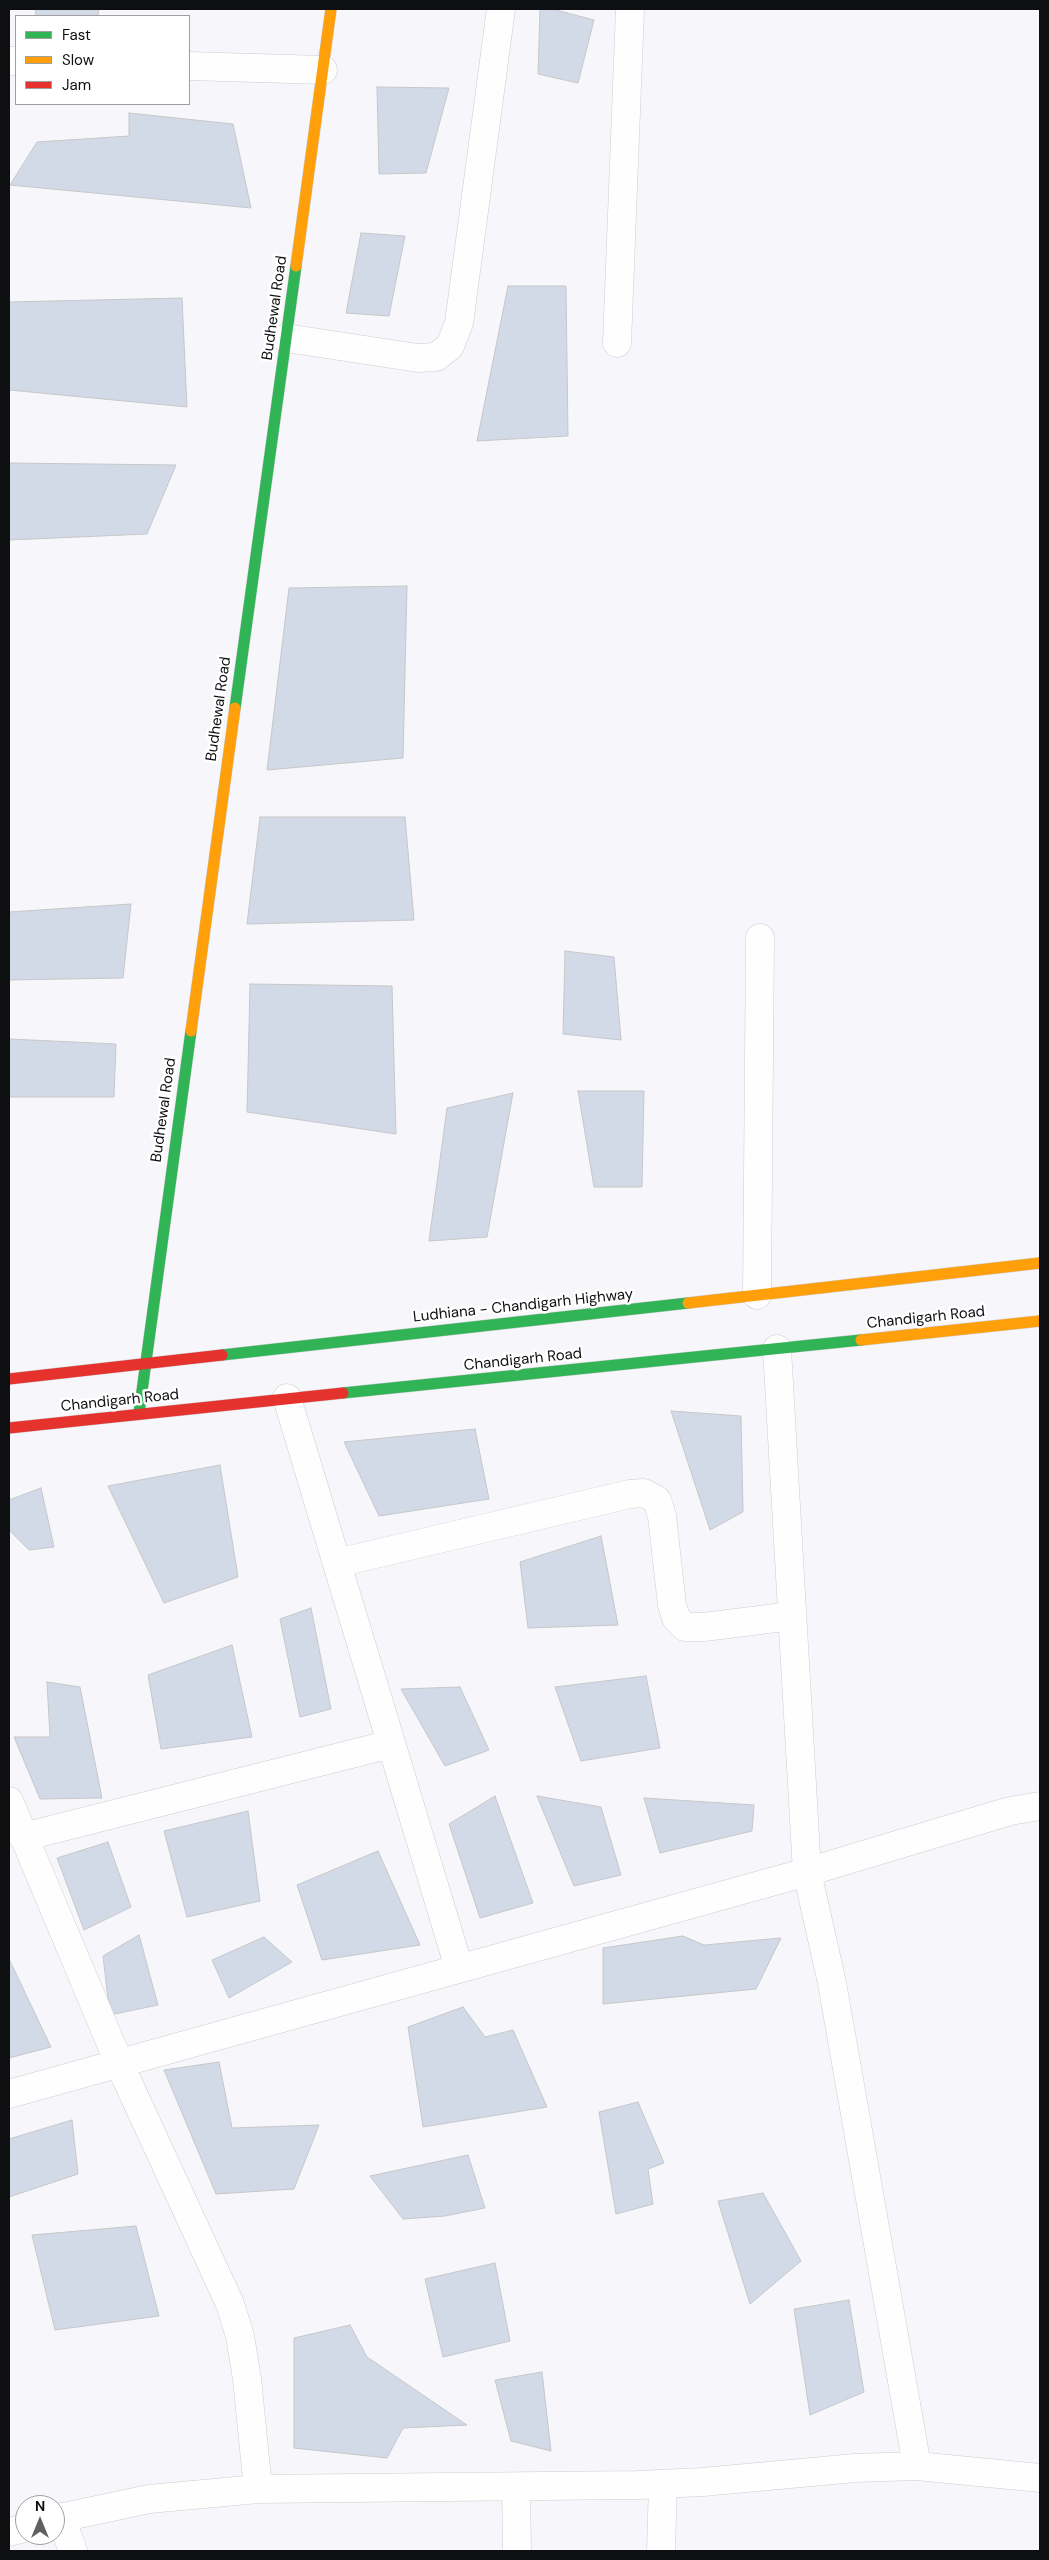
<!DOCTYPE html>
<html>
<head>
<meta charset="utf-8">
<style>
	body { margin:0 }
	#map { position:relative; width:1049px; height:2560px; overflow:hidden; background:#f7f7fb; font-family:"DM Sans",sans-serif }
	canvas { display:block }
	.frame { position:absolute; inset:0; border:10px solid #0e0f10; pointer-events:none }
	.legend { position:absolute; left:15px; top:15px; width:175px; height:90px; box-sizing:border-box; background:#fff; border:1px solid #9f9f9f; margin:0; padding:6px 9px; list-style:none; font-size:15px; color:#0e0f10 }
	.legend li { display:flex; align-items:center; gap:10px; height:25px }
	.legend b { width:25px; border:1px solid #9f9f9f }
	.north { position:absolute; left:15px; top:2495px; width:50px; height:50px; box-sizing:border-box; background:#fff; border:1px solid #9f9f9f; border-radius:50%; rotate:0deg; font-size:14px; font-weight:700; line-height:20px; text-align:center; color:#0e0f10 }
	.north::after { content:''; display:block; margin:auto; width:18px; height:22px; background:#606062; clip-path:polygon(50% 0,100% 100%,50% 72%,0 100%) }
</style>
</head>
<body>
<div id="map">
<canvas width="1049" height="2560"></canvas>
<div class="frame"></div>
<ul class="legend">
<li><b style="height:6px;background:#30b455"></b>Fast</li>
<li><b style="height:6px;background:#ff9f0a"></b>Slow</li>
<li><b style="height:6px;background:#e5322d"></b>Jam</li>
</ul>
<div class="north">N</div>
</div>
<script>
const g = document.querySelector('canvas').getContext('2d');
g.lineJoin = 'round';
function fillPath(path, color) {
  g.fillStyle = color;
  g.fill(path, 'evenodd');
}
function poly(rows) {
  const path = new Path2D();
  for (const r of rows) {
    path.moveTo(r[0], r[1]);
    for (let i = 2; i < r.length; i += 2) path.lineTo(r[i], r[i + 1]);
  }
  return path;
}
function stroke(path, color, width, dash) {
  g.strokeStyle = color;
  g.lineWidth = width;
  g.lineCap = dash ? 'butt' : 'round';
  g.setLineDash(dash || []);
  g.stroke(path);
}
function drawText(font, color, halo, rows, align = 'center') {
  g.font = font + ' "DM Sans",sans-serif';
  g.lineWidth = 5;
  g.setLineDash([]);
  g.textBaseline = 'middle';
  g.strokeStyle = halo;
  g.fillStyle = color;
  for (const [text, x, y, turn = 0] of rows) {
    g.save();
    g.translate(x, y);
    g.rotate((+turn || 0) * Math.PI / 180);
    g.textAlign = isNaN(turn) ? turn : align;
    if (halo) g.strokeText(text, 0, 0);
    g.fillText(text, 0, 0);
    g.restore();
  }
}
const building = poly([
	[35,9,99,9,98,16,36,16,35,9],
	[540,9,552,9,594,20,578,83,538,74,540,9],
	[377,87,449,88,426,173,379,174,377,87],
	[129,113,233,124,251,208,10,185,37,142,129,136,129,113],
	[361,233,405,236,389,316,346,313,361,233],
	[508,286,566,286,568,436,477,441,508,286],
	[182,298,187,407,9,390,9,302,182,298],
	[9,463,176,465,147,534,9,540,9,463],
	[407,586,403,758,267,770,289,588,407,586],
	[260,817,405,817,414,920,247,924,260,817],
	[131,904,123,978,9,980,9,912,131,904],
	[565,951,614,957,621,1040,563,1034,565,951],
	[250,984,392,986,396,1134,247,1112,250,984],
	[9,1039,116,1044,114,1097,9,1097,9,1039],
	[578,1091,644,1091,642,1187,594,1187,578,1091],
	[513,1093,487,1237,429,1241,447,1108,513,1093],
	[671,1411,741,1416,743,1512,710,1530,671,1411],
	[475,1429,489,1499,379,1516,344,1442,475,1429],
	[220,1465,238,1577,164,1603,108,1486,220,1465],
	[41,1488,54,1547,29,1550,9,1530,9,1500,41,1488],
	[601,1536,618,1625,528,1628,520,1562,601,1536],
	[311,1608,331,1709,300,1717,280,1619,311,1608],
	[232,1645,252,1737,161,1749,148,1675,232,1645],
	[646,1676,660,1748,581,1761,555,1687,646,1676],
	[47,1682,80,1687,102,1798,40,1799,14,1737,50,1737,47,1682],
	[460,1687,489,1750,445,1766,401,1689,460,1687],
	[495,1796,533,1903,480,1918,449,1824,495,1796],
	[537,1796,601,1807,621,1875,574,1886,537,1796],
	[644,1798,754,1805,752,1831,660,1853,644,1798],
	[248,1811,260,1901,187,1917,164,1831,248,1811],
	[108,1842,131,1907,84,1930,57,1858,108,1842],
	[378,1851,420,1945,322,1960,297,1885,378,1851],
	[139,1935,158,2005,110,2015,103,1956,139,1935],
	[683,1936,704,1945,781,1938,756,1989,603,2004,603,1948,683,1936],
	[264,1937,292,1962,229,1998,212,1960,264,1937],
	[9,1959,51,2047,9,2058,9,1959],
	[463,2007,485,2037,513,2030,547,2107,423,2127,408,2027,463,2007],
	[219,2062,232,2128,319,2125,294,2189,216,2194,164,2070,219,2062],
	[638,2102,664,2163,648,2169,653,2204,616,2214,599,2112,638,2102],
	[72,2120,78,2174,9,2197,9,2139,72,2120],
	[468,2155,485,2208,445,2216,403,2219,370,2176,468,2155],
	[763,2193,801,2261,750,2304,718,2201,763,2193],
	[136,2226,159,2316,55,2330,32,2235,136,2226],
	[495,2263,510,2341,443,2357,425,2279,495,2263],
	[849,2300,864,2392,810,2415,794,2309,849,2300],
	[350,2325,367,2357,467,2425,403,2428,387,2458,294,2448,294,2338,350,2325],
	[542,2372,551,2451,511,2441,495,2380,542,2372]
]);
fillPath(building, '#d2d9e7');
stroke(building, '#c7c7ca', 1);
const street = poly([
	[9,61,16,61],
	[189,66,323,70],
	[286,338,418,358,436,357,450,346,459,323,501,9],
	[617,343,630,9],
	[757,1295,760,938],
	[777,1349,807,1872,832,1983,917,2466],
	[287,1398,459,1968],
	[337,1563,630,1494,644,1493,657,1500,662,1516,672,1605,676,1618,685,1627,704,1627,792,1616],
	[9,1801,119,2063,230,2304,240,2336,247,2379,258,2489],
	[23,1837,391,1744],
	[9,2094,807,1872,1010,1811,1040,1806],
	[516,2488,517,2551],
	[61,2517,73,2551],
	[55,2519,149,2499,258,2489,637,2485,703,2482,855,2468,917,2466,1040,2478],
	[9,2532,25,2528],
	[661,2551,663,2484]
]);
const fast = poly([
	[235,708,296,266],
	[222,1355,688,1303],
	[343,1393,861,1340],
	[139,1413,191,1031]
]);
const slow = poly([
	[296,266,331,9],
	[191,1031,235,708],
	[688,1303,1040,1263],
	[861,1340,1040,1321]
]);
const jam = poly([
	[9,1379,222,1355],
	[9,1428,343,1393]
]);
stroke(street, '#cdcdd0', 29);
stroke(fast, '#cdcdd0', 12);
stroke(slow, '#cdcdd0', 12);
stroke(jam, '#cdcdd0', 12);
stroke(street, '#fefefe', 28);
stroke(fast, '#30b455', 11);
stroke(slow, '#ff9f0a', 11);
stroke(jam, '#e5322d', 11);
drawText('15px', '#0e0f10', '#fff', [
	["Budhewal Road",275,308,-82],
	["Budhewal Road",219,709,-82],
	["Budhewal Road",164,1110,-82],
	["Ludhiana - Chandigarh Highway",523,1306,-6],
	["Chandigarh Road",926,1318,-6],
	["Chandigarh Road",523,1360,-6],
	["Chandigarh Road",120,1401,-6]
]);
</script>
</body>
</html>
